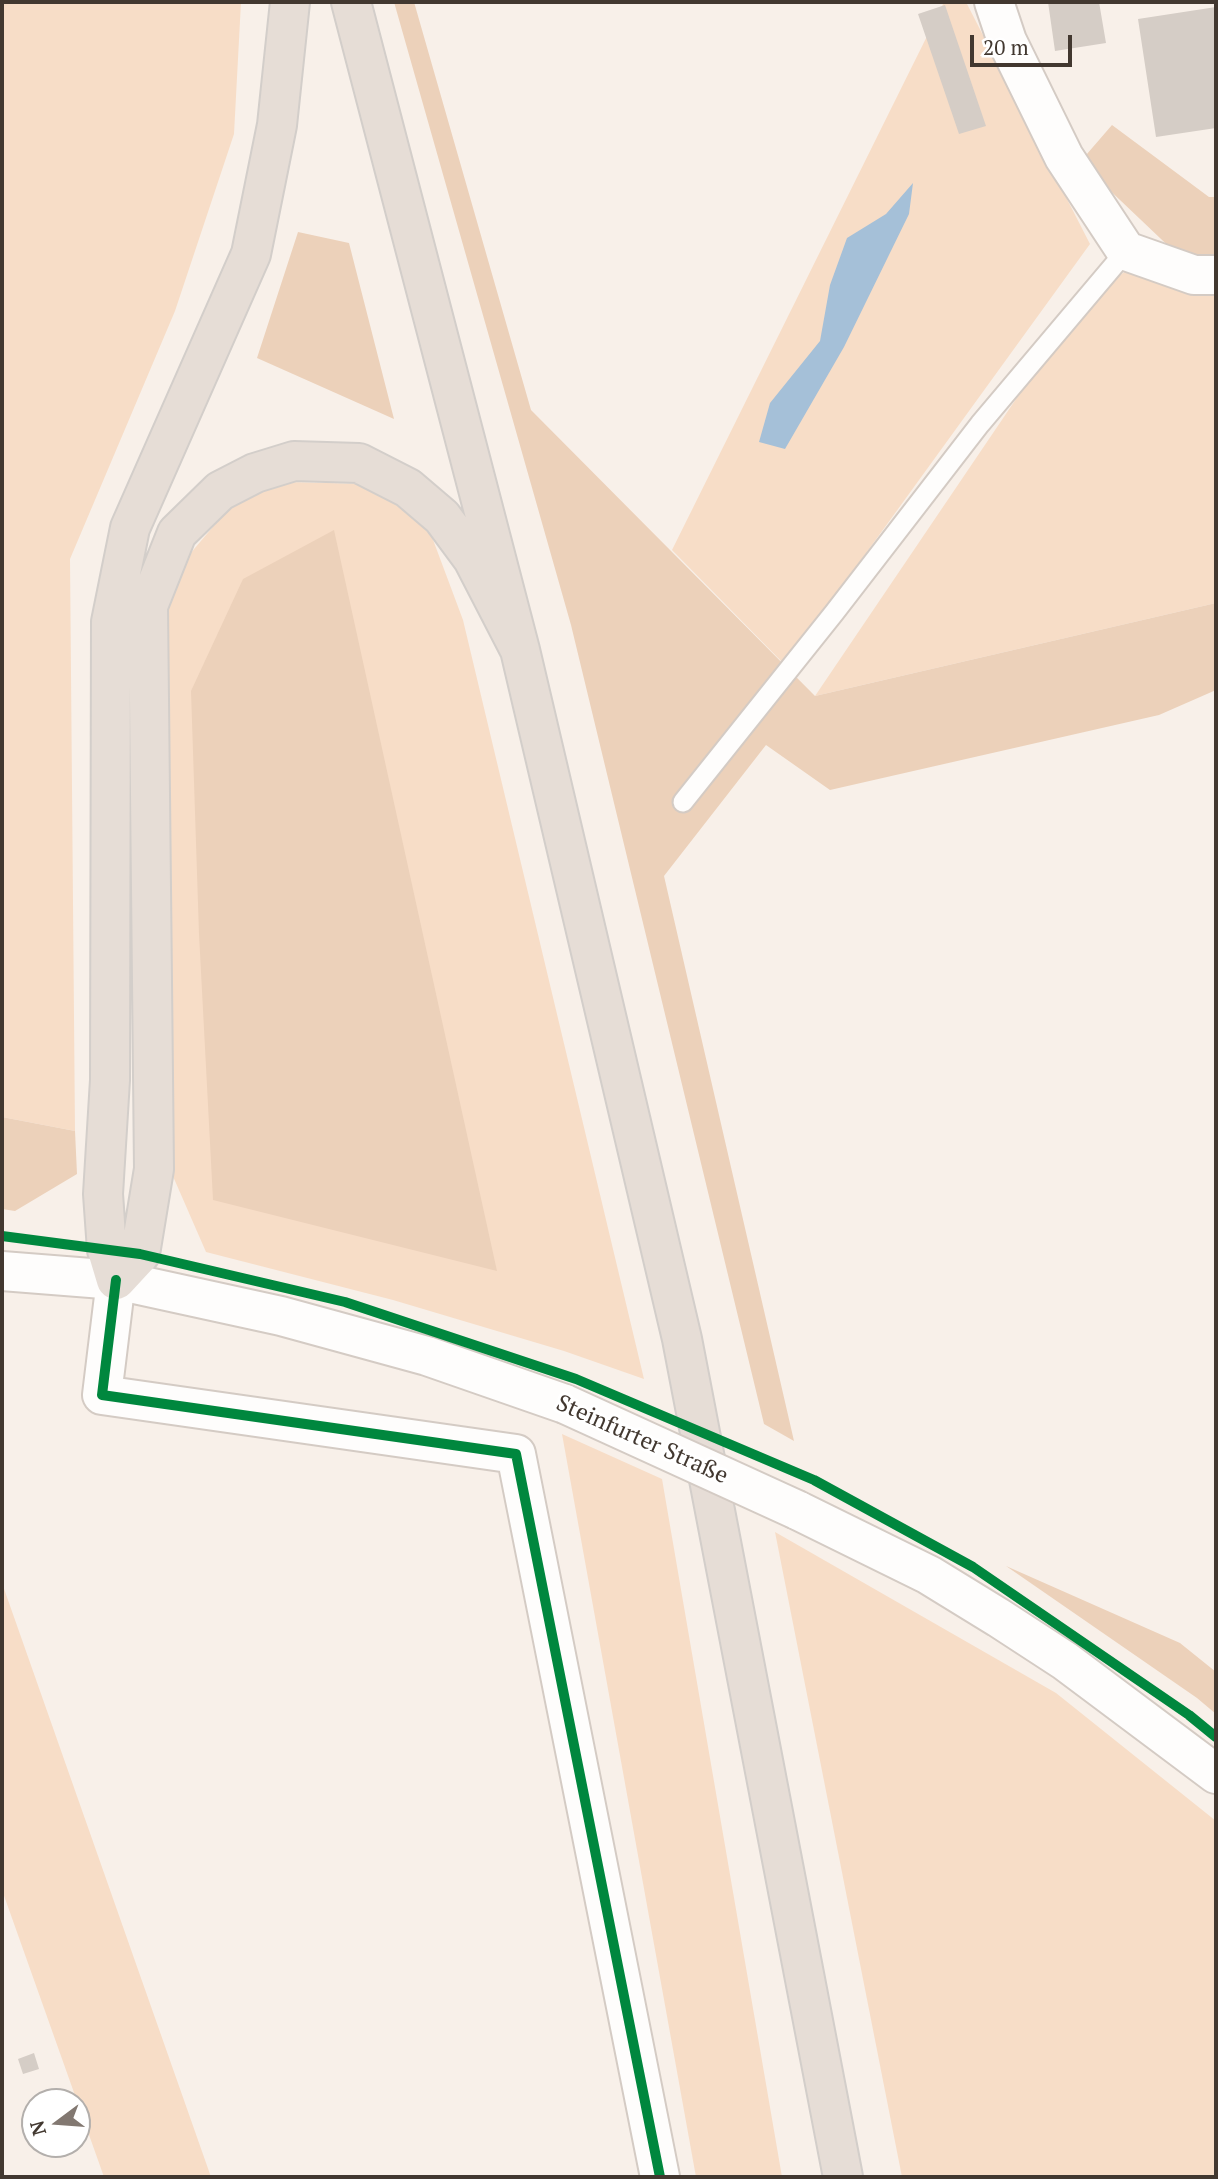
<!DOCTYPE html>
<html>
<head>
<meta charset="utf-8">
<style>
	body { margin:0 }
	#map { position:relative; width:1218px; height:2179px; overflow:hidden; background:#f8f0e9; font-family:"PT Serif",serif }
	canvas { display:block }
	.frame { position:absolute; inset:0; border:4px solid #423830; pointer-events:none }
	.north { position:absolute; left:21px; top:2088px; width:70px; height:70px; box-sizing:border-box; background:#fff; border:2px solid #b3afac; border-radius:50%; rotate:254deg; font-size:19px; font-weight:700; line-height:28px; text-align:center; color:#423830 }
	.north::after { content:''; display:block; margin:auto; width:24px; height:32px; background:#827871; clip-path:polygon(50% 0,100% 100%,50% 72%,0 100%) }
	.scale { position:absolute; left:970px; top:35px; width:102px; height:32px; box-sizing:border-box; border:4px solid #423830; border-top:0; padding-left:9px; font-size:21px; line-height:24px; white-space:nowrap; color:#423830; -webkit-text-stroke:5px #fff; paint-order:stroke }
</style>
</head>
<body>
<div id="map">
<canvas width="1218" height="2179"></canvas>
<div class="frame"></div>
<div class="north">N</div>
<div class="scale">20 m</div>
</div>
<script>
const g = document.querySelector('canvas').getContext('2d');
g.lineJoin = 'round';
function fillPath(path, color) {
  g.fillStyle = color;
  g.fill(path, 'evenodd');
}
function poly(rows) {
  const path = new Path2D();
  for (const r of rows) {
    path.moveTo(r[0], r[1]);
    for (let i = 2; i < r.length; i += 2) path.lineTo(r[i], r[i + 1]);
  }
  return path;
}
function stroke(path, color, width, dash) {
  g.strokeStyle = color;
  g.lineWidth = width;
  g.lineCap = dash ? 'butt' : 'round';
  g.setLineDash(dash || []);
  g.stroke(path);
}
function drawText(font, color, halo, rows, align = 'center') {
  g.font = font + ' "PT Serif",serif';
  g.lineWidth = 6;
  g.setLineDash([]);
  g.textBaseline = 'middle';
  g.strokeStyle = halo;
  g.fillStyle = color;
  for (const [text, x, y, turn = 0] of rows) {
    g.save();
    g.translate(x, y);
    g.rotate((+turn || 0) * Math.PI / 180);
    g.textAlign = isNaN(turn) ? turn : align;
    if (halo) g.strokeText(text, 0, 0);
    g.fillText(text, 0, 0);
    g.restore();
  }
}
fillPath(poly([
	[2,2,241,2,234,134,175,311,70,559,75,1131,2,1117],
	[944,2,966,2,1090,244,785,665,672,550],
	[1131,267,1216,288,1216,603,815,696,1079,306],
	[288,482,368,484,429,529,463,620,644,1379,564,1351,393,1300,206,1252,172,1174,166,612,189,555,235,501],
	[562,1434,662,1479,782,2177,696,2177],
	[775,1532,1056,1693,1216,1821,1216,2177,902,2177],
	[2,1583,211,2177,104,2177,2,1890]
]), '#f7ddc7');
fillPath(poly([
	[394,2,414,2,531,410,815,696,1216,603,1216,690,1159,715,830,790,766,745,664,876,794,1441,764,1424,571,625],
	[1112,125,1209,197,1216,197,1216,258,1181,258,1080,162],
	[298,232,349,243,394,419,257,358],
	[334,530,497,1271,213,1200,199,934,191,691,243,579],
	[2,1117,75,1131,77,1174,15,1211,2,1209],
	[1006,1566,1180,1643,1216,1672,1216,1714,1197,1698]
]), '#ecd1ba');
fillPath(poly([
	[913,183,909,214,844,347,785,449,759,442,770,403,820,341,830,285,847,238,886,214]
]), '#a5c0d8');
fillPath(poly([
	[1048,2,1099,2,1106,43,1055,51],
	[945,5,986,126,959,134,918,14],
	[1216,7,1216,128,1156,137,1138,19],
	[34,2053,39,2069,23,2074,18,2059]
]), '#d5cdc6');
const lane = poly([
	[683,802,834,613,980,424,1126,251]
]);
const street = poly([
	[994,2,1007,41,1064,157,1126,251,1194,275,1216,275],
	[116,1280,102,1395,516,1454,660,2177]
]);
const secondary = poly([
	[2,1271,116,1280,281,1316,427,1356,565,1404],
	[797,1510,929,1575,999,1618,1065,1661,1216,1774]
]);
const highway = poly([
	[290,2,277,125,251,254,130,528,111,622,110,1080,103,1194,107,1250,116,1280,140,1254,154,1169,148,606,177,533,220,491,255,473,294,461,359,463,408,488,442,517,473,559,520,650],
	[351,2,520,650,682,1339,843,2177]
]);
stroke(lane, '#d4cbc4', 23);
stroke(street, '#d4cbc4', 42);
stroke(secondary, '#d4cbc4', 42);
stroke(highway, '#d3ceca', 42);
stroke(lane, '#fefdfc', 19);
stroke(street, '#fefdfc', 38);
stroke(secondary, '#fefdfc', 38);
stroke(highway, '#e6ddd6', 38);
const secondaryBridge = poly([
	[565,1404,797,1510]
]);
stroke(secondaryBridge, '#d4cbc4', 42, []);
stroke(secondaryBridge, '#fefdfc', 38);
stroke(poly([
	[2,1236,140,1254,345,1302,576,1379,814,1480,973,1567,1189,1715,1216,1737],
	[116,1280,102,1395,516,1454,660,2177]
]), '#00873e', 10);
drawText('23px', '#423830', '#fff', [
	["Steinfurter Straße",642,1440,24]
]);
</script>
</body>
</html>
